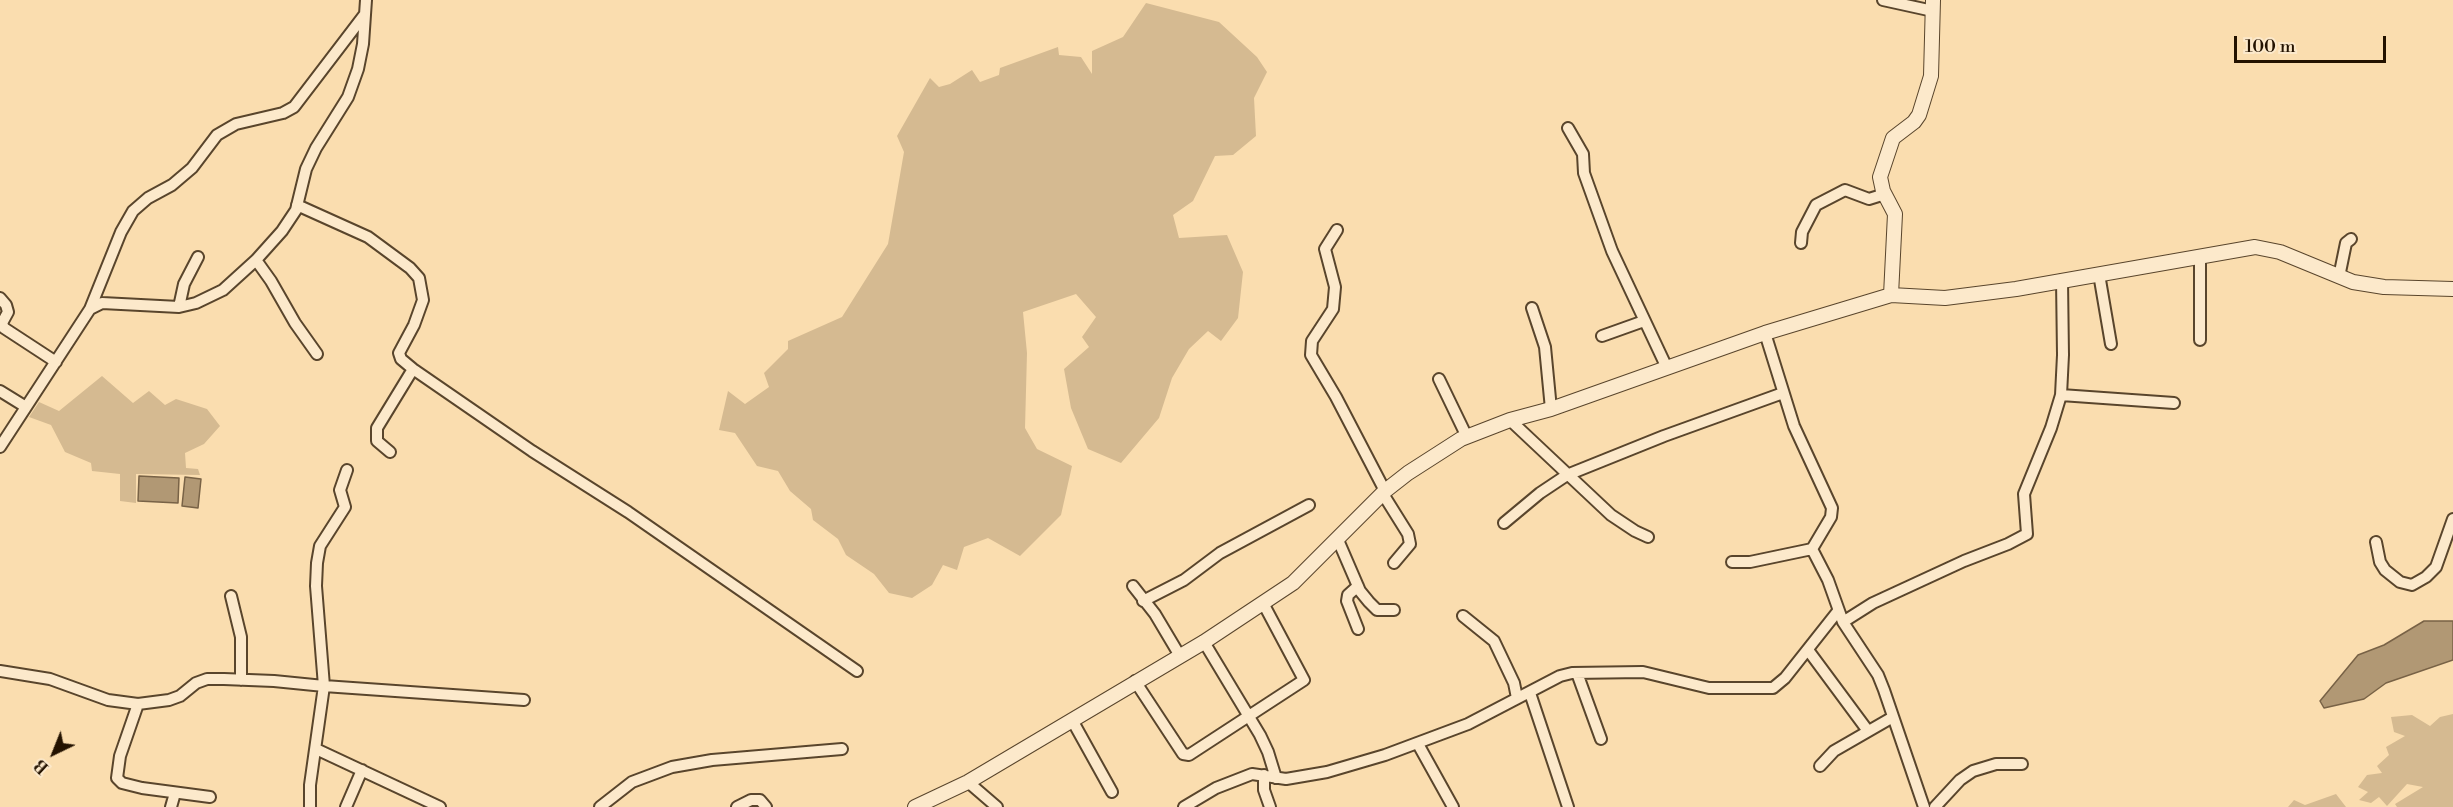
<!DOCTYPE html>
<html>
<head>
<meta charset="utf-8">
<style>
	body { margin:0 }
	#map { position:relative; width:2453px; height:807px; overflow:hidden; background:#faddaf; font-family:"Libre Bodoni",serif }
	canvas { display:block }
	.north { position:absolute; left:24px; top:723px; width:60px; height:60px; -webkit-text-stroke:4px #fce9cb; paint-order:stroke; rotate:223deg; font-size:16px; font-weight:700; line-height:24px; text-align:center; color:#231200 }
	.north::after { content:''; display:block; margin:auto; width:21px; height:27px; background:#231200; clip-path:polygon(50% 0,100% 100%,50% 72%,0 100%) }
	.scale { position:absolute; left:2234px; top:36px; width:152px; height:27px; box-sizing:border-box; border:3px solid #231200; border-top:0; padding-left:8px; font-size:18px; line-height:21px; white-space:nowrap; color:#231200; -webkit-text-stroke:4px #fce9cb; paint-order:stroke }
</style>
</head>
<body>
<div id="map">
<canvas width="2453" height="807"></canvas>
<div class="north">B</div>
<div class="scale">100 m</div>
</div>
<script>
const g = document.querySelector('canvas').getContext('2d');
g.lineJoin = 'round';
function fillPath(path, color) {
  g.fillStyle = color;
  g.fill(path, 'evenodd');
}
function poly(rows) {
  const path = new Path2D();
  for (const r of rows) {
    path.moveTo(r[0], r[1]);
    for (let i = 2; i < r.length; i += 2) path.lineTo(r[i], r[i + 1]);
  }
  return path;
}
function stroke(path, color, width, dash) {
  g.strokeStyle = color;
  g.lineWidth = width;
  g.lineCap = dash ? 'butt' : 'round';
  g.setLineDash(dash || []);
  g.stroke(path);
}
fillPath(poly([
	[1146,3,1219,22,1257,57,1267,72,1254,98,1256,136,1233,155,1215,156,1193,201,1173,215,1179,238,1227,235,1243,272,1238,318,1221,341,1208,331,1189,349,1172,378,1159,418,1121,463,1088,449,1071,408,1064,369,1089,347,1082,337,1096,317,1076,294,1023,312,1027,353,1025,428,1037,449,1072,466,1061,515,1020,556,988,538,964,547,957,570,943,565,932,585,912,598,889,593,874,574,846,555,838,539,813,520,811,509,790,491,778,471,757,466,735,433,719,430,728,391,745,404,769,387,764,373,788,349,788,341,842,317,888,244,904,152,897,136,930,78,939,87,950,84,972,70,980,82,999,75,1000,68,1058,47,1059,55,1081,57,1092,74,1092,51,1123,37],
	[102,376,133,403,149,391,165,405,176,399,207,409,220,426,204,444,185,453,186,468,198,469,200,475,136,474,136,503,120,501,120,474,92,471,91,463,65,452,51,425,29,417,39,402,59,411],
	[2453,714,2453,807,2397,807,2395,804,2423,787,2407,784,2387,806,2379,797,2371,803,2359,800,2368,792,2358,787,2367,775,2382,773,2377,766,2389,755,2386,747,2405,736,2394,732,2391,717,2412,715,2430,726,2440,717],
	[2336,794,2346,807,2288,807,2294,800,2305,805]
]), '#d5ba91');
const water = poly([
	[139,476,179,478,178,503,138,501,139,476],
	[185,477,201,479,198,508,182,506,185,477],
	[2424,621,2453,621,2453,660,2386,683,2364,699,2324,708,2320,701,2358,655,2384,645,2424,621]
]);
fillPath(water, '#b19874');
stroke(water, '#786246', 1.5);
const minor = poly([
	[1883,0,1933,11],
	[1568,128,1583,154,1584,173,1612,251,1667,368],
	[297,205,368,237,410,268,419,278,423,300,414,325,399,353,401,359,413,369,532,451,628,512,857,671],
	[1337,230,1325,249,1335,287,1333,309,1312,341,1311,355,1336,397,1385,491],
	[1801,243,1802,232,1816,205,1845,190,1869,199,1885,194],
	[256,260,271,281,295,323,317,354],
	[2099,274,2111,344],
	[2339,277,2346,243,2351,239],
	[0,298,6,305,8,312,2,323,4,328,56,362],
	[179,307,184,284,198,257],
	[1532,308,1545,347,1551,409],
	[90,309,121,232,133,211,148,198,172,185,192,168,217,135,236,124,283,113,294,107,365,14],
	[1765,333,1794,426,1832,508,1831,517,1812,549,1828,580,1843,622,1878,675,1884,690,1924,807],
	[1602,336,1644,321],
	[2200,340,2200,256],
	[1439,379,1467,437],
	[0,391,26,407],
	[2061,395,2174,403],
	[1510,420,1611,515,1635,531,1648,537],
	[0,447,90,309,102,303,179,307,196,303,223,290,256,260,282,231,296,210,306,169,316,148,348,97,358,69,363,44,366,0],
	[390,452,377,441,377,428,413,369],
	[1383,494,1408,534,1410,544,1394,563],
	[1504,523,1540,493,1567,475,1664,436,1783,393],
	[1338,540,1360,591,1369,602,1377,610,1394,610],
	[2376,542,2380,562,2385,570,2400,582,2412,585,2426,577,2436,567,2453,519],
	[1732,562,1750,562,1812,549],
	[1133,586,1155,614,1180,656],
	[231,596,241,637,241,680],
	[1143,601,1184,580,1220,553,1309,505],
	[1463,616,1494,641,1514,683,1517,698],
	[1843,622,1873,603,1964,561,2008,544,2027,534,2024,494,2051,428,2061,395,2063,355,2062,280],
	[1358,629,1347,601,1348,595,1358,586],
	[1204,642,1260,735,1268,752,1276,778],
	[1808,650,1868,731],
	[0,671,50,679,108,700,138,704,169,700,180,696,196,683,207,679,224,679,274,681,324,686,524,700],
	[1577,673,1601,739],
	[1135,681,1183,754,1189,755,1304,680,1263,603],
	[1530,693,1568,807],
	[138,704,120,756,117,778,122,783,142,788,210,797],
	[1072,720,1112,792],
	[1418,744,1453,807],
	[316,749,440,807],
	[1820,766,1834,751,1893,717],
	[1264,775,1264,790,1270,807],
	[968,782,997,807],
	[171,807,175,793],
	[310,807,310,785,324,686,316,586,317,563,320,546,345,507,340,490,347,470],
	[346,807,362,770],
	[600,807,632,782,672,767,712,760,842,749],
	[737,807,751,800,760,800,766,807],
	[1184,807,1216,788,1252,774,1286,779,1327,772,1385,755,1468,724,1560,676,1572,673,1643,672,1709,688,1773,688,1785,678,1838,611],
	[1935,807,1960,780,1973,771,1996,764,2022,764]
]);
const tertiary = poly([
	[1891,295,1895,214,1883,191,1880,177,1893,138,1914,122,1919,115,1931,76,1933,0],
	[915,807,968,782,1204,642,1293,583,1385,491,1408,473,1461,439,1510,420,1551,409,1765,333,1891,295,1945,298,2016,289,2255,247,2280,252,2353,282,2384,287,2453,289]
]);
stroke(minor, '#59452c', 14);
stroke(tertiary, '#59452c', 16);
stroke(minor, '#fce9cb', 10);
stroke(tertiary, '#fce9cb', 14);
</script>
</body>
</html>
